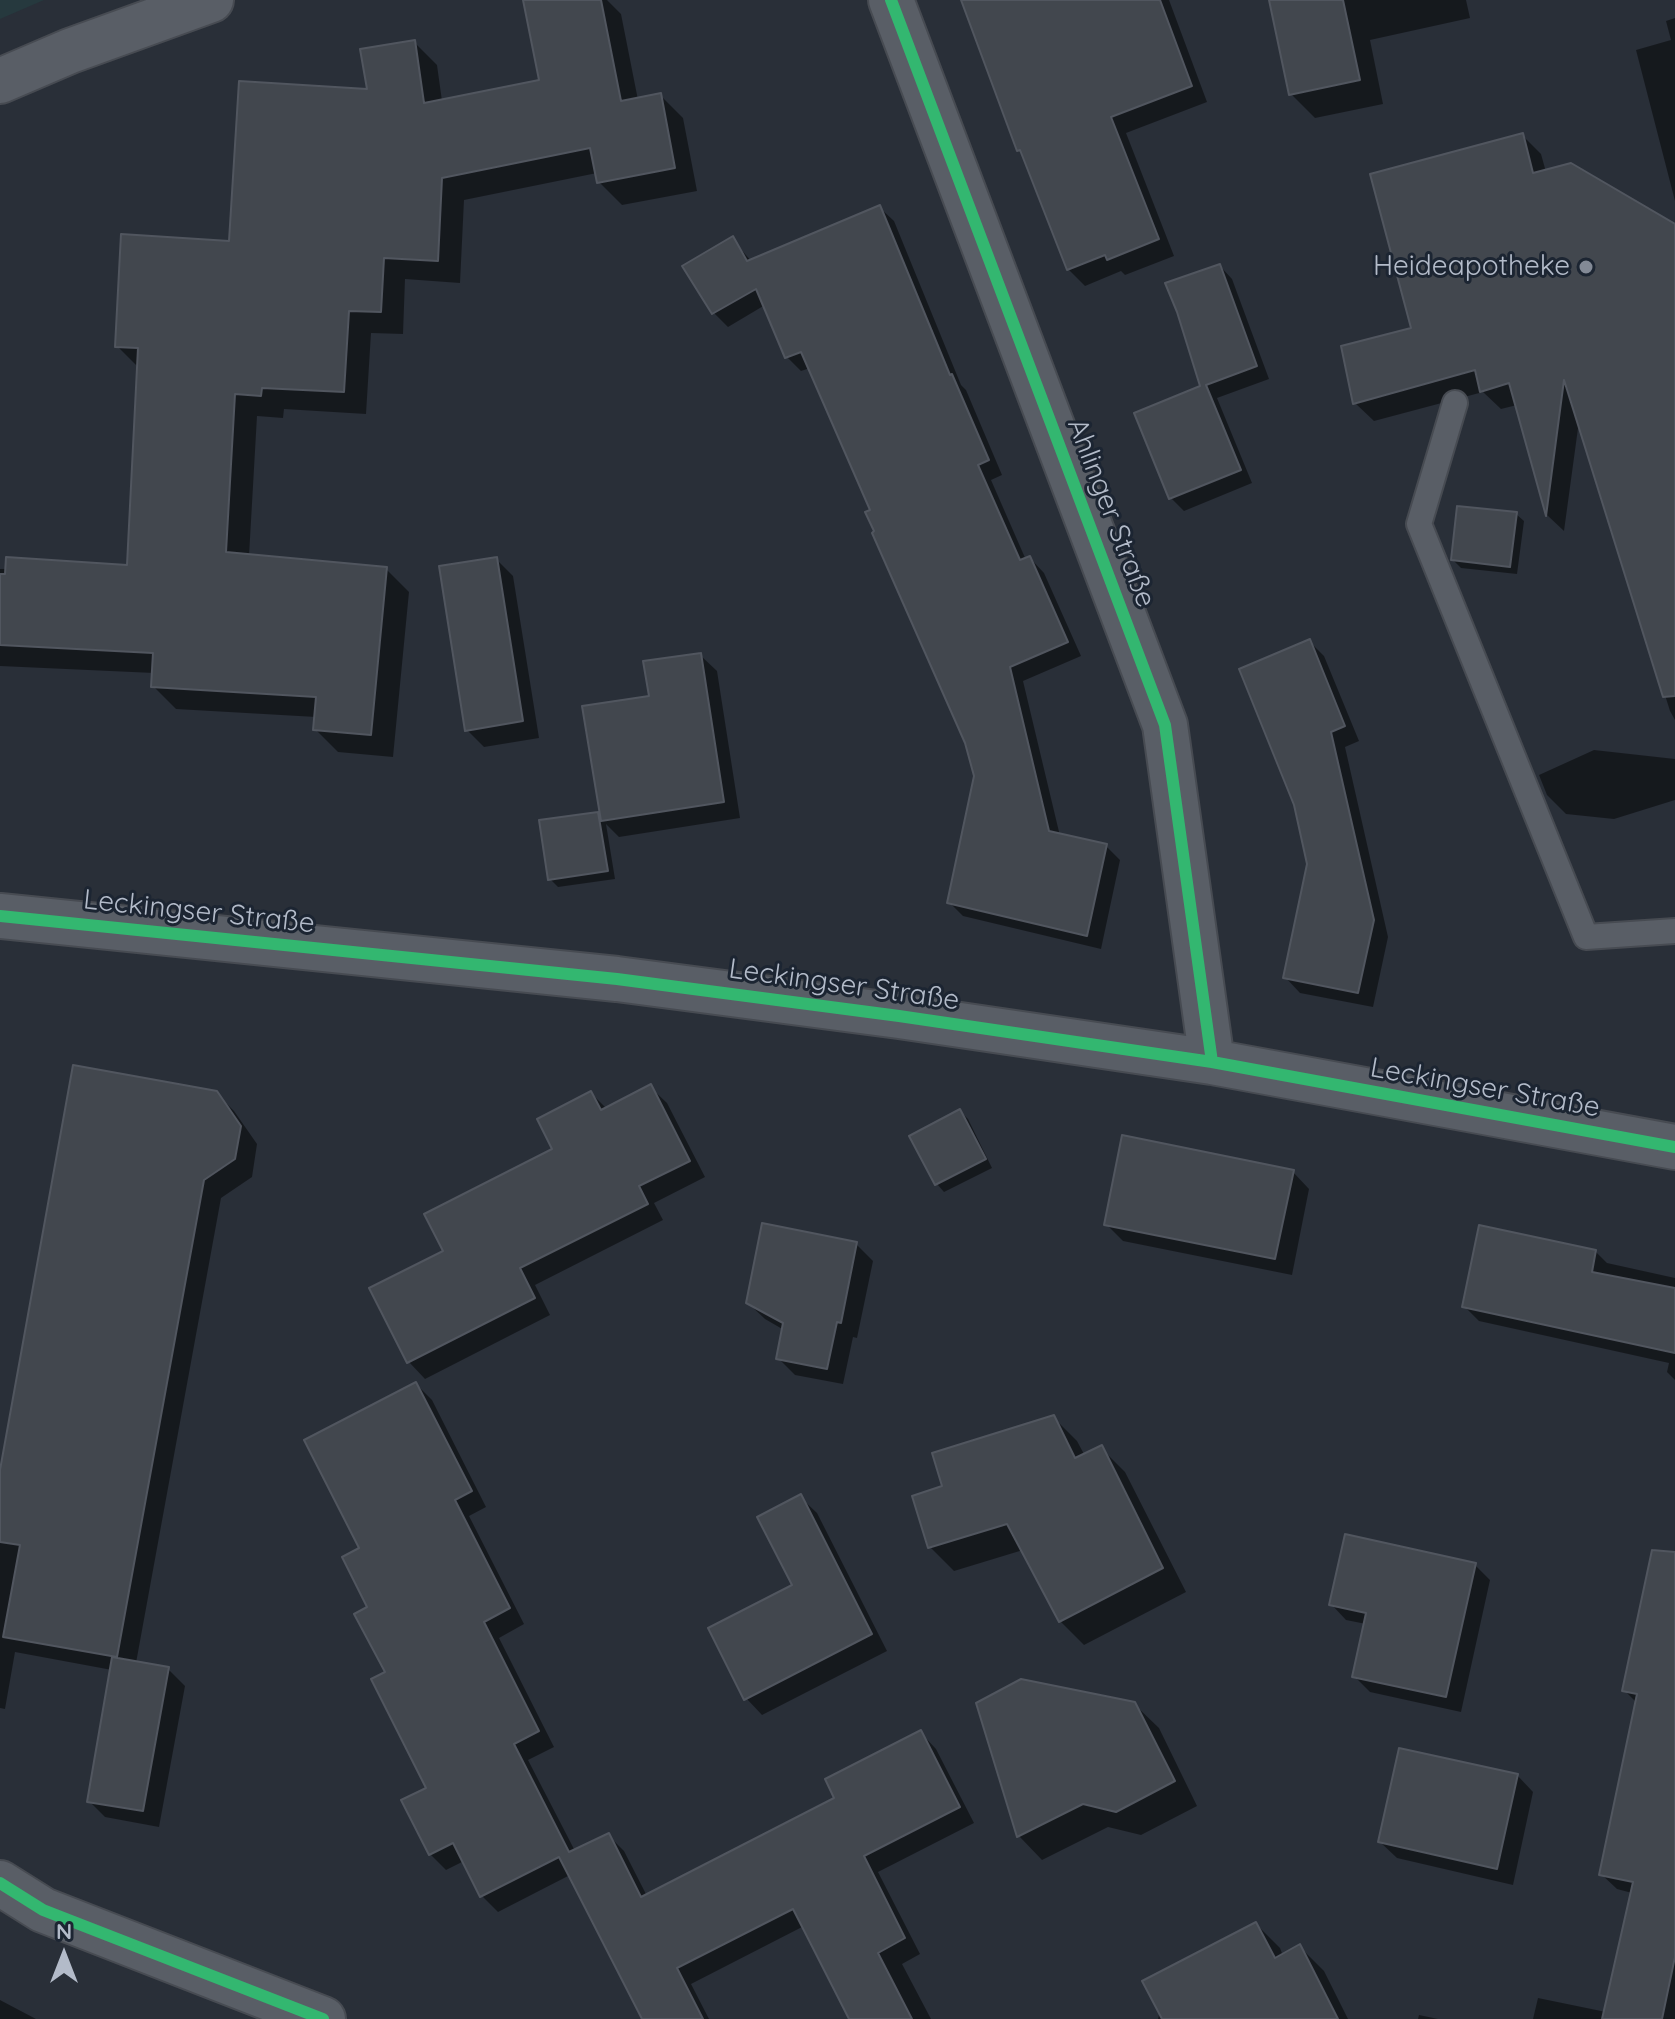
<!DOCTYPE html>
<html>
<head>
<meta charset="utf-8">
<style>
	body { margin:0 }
	#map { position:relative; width:1675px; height:2019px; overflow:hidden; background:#292f38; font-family:Quicksand,sans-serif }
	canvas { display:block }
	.north { position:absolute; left:24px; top:1915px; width:80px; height:80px; -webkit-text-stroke:6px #1c2532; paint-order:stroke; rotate:0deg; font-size:22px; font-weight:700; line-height:32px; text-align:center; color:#b3bbc9 }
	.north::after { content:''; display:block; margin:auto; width:28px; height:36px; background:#b3bbc9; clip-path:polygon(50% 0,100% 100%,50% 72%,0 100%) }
</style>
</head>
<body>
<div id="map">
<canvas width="1675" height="2019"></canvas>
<div class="north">N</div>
</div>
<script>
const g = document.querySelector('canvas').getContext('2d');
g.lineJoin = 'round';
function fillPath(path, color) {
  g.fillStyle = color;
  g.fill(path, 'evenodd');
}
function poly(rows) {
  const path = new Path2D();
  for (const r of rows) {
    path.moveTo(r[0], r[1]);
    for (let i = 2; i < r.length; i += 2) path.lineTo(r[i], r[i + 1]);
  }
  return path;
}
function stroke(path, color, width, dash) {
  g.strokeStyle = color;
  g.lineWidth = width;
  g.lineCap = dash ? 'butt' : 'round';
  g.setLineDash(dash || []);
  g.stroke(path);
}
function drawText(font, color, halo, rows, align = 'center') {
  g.font = font + ' Quicksand,sans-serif';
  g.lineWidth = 6;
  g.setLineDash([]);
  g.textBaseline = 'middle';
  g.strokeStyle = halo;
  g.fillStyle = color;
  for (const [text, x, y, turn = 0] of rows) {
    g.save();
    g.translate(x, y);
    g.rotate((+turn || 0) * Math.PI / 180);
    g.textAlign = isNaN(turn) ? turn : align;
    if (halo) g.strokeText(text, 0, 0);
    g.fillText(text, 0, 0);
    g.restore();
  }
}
fillPath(poly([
	[0,0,44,0,0,19]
]), '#26393e');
fillPath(poly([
	[555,0,607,0,621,14,638,100,660,95,683,118,697,191,622,205,599,182,597,173,464,200,460,283,405,279,403,334,371,333,366,414,284,409,283,418,257,416,249,556,386,569,409,592,393,757,338,752,315,729,316,717,176,709,153,686,154,673,0,666,0,569,129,567,139,368,117,346,231,243,414,42,437,65,442,101,541,82],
	[963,0,1169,0,1207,102,1126,133,1174,256,1125,275,1121,271,1085,286,1068,269,1024,155,1019,150],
	[1271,0,1466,0,1470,18,1370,40,1383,104,1315,118,1291,94],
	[1675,18,1675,201,1636,50,1671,40,1666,21],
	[1522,135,1541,154,1546,172,1675,226,1675,720,1670,711,1579,421,1564,531,1547,515,1517,405,1501,409,1483,392,1374,421,1355,403,1414,329],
	[879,207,894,221,961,385,966,390,1002,475,991,480,1026,560,1030,558,1044,573,1081,656,1023,681,1060,836,1106,846,1120,860,1101,949,963,916,949,902,976,776,967,742,873,511,810,368,801,371,787,357,765,305,728,327,714,313,732,239,752,262],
	[1220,266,1232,279,1269,379,1217,398,1252,483,1184,511,1171,498,1202,387],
	[1516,514,1524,521,1517,574,1461,568,1453,560],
	[496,559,513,576,539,738,484,747,467,730],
	[1309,641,1324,656,1359,741,1345,747,1388,937,1373,1007,1300,993,1285,977,1309,864],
	[700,655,717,671,740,818,619,837,606,824,615,879,558,887,550,879,598,814,602,818,651,697],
	[1594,750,1675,759,1675,800,1614,819,1566,814,1547,795,1539,775],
	[650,1087,667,1103,705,1177,654,1203,663,1220,535,1285,550,1315,425,1379,409,1362,372,1289,445,1252,554,1150,591,1093,607,1109],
	[216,1093,234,1111,257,1144,252,1177,221,1198,136,1663,168,1669,185,1686,159,1827,105,1817,89,1801,112,1670,15,1652,5,1709,0,1708,0,1476],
	[960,1111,968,1119,992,1168,944,1192,937,1184],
	[1293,1172,1309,1189,1292,1275,1123,1241,1106,1224],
	[856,1244,873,1261,857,1338,853,1337,843,1384,795,1375,779,1359,784,1330,765,1319,748,1303],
	[1596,1252,1607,1263,1675,1278,1675,1380,1667,1372,1669,1363,1479,1321,1464,1306],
	[416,1384,432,1400,486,1507,469,1516,524,1624,499,1638,554,1747,528,1760,575,1851,608,1835,624,1851,647,1896,837,1799,921,1733,936,1749,974,1823,878,1872,920,1954,902,1964,931,2019,851,2019,804,1926,691,1984,709,2019,644,2019,570,1875,498,1912,482,1896,464,1861,446,1870,430,1854,429,1789,387,1673,370,1608,362,1549],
	[1053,1417,1077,1441,1085,1456,1101,1448,1125,1472,1186,1592,1084,1645,1060,1621,1023,1550,954,1571,930,1547,945,1487],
	[800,1497,817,1513,887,1651,762,1715,746,1698,795,1586],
	[1475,1565,1490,1580,1461,1712,1370,1692,1354,1676,1366,1624,1346,1620,1331,1604],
	[1675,1570,1675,2019,1533,2019,1538,1998,1606,2012,1632,1893,1617,1889,1601,1874,1637,1703,1624,1690],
	[978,1704,1134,1704,1159,1728,1197,1806,1141,1835,1108,1827,1042,1860,1019,1836],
	[1517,1775,1533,1792,1513,1885,1397,1858,1380,1842],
	[1256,1924,1280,1948,1283,1956,1300,1947,1324,1971,1348,2019,1158,2019,1160,2011],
	[0,2000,36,2019,0,2019],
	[1419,2015,1438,2019,1418,2019]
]), '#0007');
const building = poly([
	[523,0,601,0,621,101,661,93,675,168,597,183,590,148,442,178,438,261,384,258,381,312,349,311,344,392,262,388,261,396,235,394,226,552,387,567,371,735,313,730,316,697,151,687,153,653,0,645,0,574,5,574,6,557,127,565,138,348,115,347,121,234,229,241,239,81,367,89,360,49,415,40,424,103,539,80,523,0],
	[961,0,1160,0,1192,86,1111,117,1159,239,1107,260,1105,255,1067,270,1020,150,1017,151,961,0],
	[1269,0,1343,0,1360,80,1289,95,1269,0],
	[1523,133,1533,173,1571,163,1675,224,1675,696,1663,697,1564,380,1546,516,1509,383,1480,392,1475,370,1353,404,1341,346,1411,328,1370,174,1523,133],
	[880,205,950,375,952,374,989,460,978,465,1020,560,1030,556,1068,642,1010,667,1049,831,1107,844,1087,936,947,903,974,776,965,743,872,533,874,531,865,512,870,510,801,352,785,358,756,289,712,314,682,266,733,236,747,261,880,205],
	[1220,264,1257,366,1206,385,1241,470,1169,499,1134,413,1200,386,1177,312,1165,283,1220,264],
	[1457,506,1517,512,1510,567,1451,560,1457,506],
	[497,557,523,721,465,731,439,566,497,557],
	[1310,639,1345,726,1331,732,1374,920,1358,993,1283,978,1307,864,1294,805,1239,669,1310,639],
	[701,653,724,802,601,821,582,706,649,696,643,661,701,653],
	[598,812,608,871,548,880,539,820,598,812],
	[73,1065,217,1091,241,1126,235,1159,204,1180,117,1657,3,1637,20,1545,0,1542,0,1470,73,1065],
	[651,1084,690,1161,639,1186,648,1204,520,1268,535,1298,407,1363,369,1288,443,1251,424,1214,552,1149,537,1119,591,1091,601,1110,651,1084],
	[960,1109,986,1159,935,1185,909,1136,960,1109],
	[1122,1135,1294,1170,1275,1259,1104,1225,1122,1135],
	[762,1223,857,1242,841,1323,837,1322,827,1369,776,1359,783,1323,746,1303,762,1223],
	[1479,1225,1596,1250,1592,1272,1675,1288,1675,1353,1462,1307,1479,1225],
	[416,1382,472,1491,455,1500,510,1608,484,1622,539,1731,514,1744,569,1852,609,1833,641,1897,834,1798,825,1779,921,1730,960,1807,864,1856,905,1938,878,1953,912,2019,849,2019,793,1909,677,1968,703,2019,642,2019,559,1857,480,1897,453,1843,429,1855,401,1800,426,1788,371,1679,385,1672,354,1614,367,1607,342,1557,359,1548,304,1440,416,1382],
	[1054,1415,1075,1458,1102,1445,1163,1568,1059,1622,1007,1524,928,1548,912,1496,942,1486,932,1453,1054,1415],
	[801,1494,872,1634,744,1700,708,1628,792,1585,757,1517,801,1494],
	[1345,1534,1476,1563,1446,1697,1352,1677,1366,1613,1329,1605,1345,1534],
	[1652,1550,1675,1552,1675,1957,1662,2019,1602,2019,1633,1882,1599,1875,1637,1694,1622,1691,1652,1550],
	[112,1657,169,1667,143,1811,87,1802,112,1657],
	[1021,1679,1135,1702,1175,1781,1116,1812,1083,1804,1017,1837,976,1703,1021,1679],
	[1399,1748,1518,1774,1497,1869,1378,1842,1399,1748],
	[1256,1922,1275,1958,1300,1944,1338,2019,1162,2019,1142,1981,1256,1922]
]);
fillPath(building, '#42474e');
stroke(building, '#51565f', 2);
const service = poly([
	[1455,403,1419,524,1586,937,1675,931]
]);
const minor = poly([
	[891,0,1165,725,1212,1062],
	[0,81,70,51,211,0],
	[0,916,617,979,899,1016,1212,1062,1675,1147],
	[0,1883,43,1910,323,2019]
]);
stroke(service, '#474b52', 28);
stroke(minor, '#474b52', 48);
stroke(service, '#595e66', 24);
stroke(minor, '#595e66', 44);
stroke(poly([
	[891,0,1165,725,1212,1062],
	[0,916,617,979,899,1016,1212,1062,1675,1147],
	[0,1883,43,1910,323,2019]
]), '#33b770', 12);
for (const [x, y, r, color] of [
	[1586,267,8,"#838a96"]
]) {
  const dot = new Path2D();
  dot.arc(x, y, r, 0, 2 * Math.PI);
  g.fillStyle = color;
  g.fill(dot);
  stroke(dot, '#1c2532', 3);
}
drawText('28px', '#b3bbc9', '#1c2532', [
	["Heideapotheke",1570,267]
], 'right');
drawText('28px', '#b3bbc9', '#1c2532', [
	["Ahlinger Straße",1111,513,69],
	["Leckingser Straße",199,912,6],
	["Leckingser Straße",844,985,8],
	["Leckingser Straße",1485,1088,10]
]);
</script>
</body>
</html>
